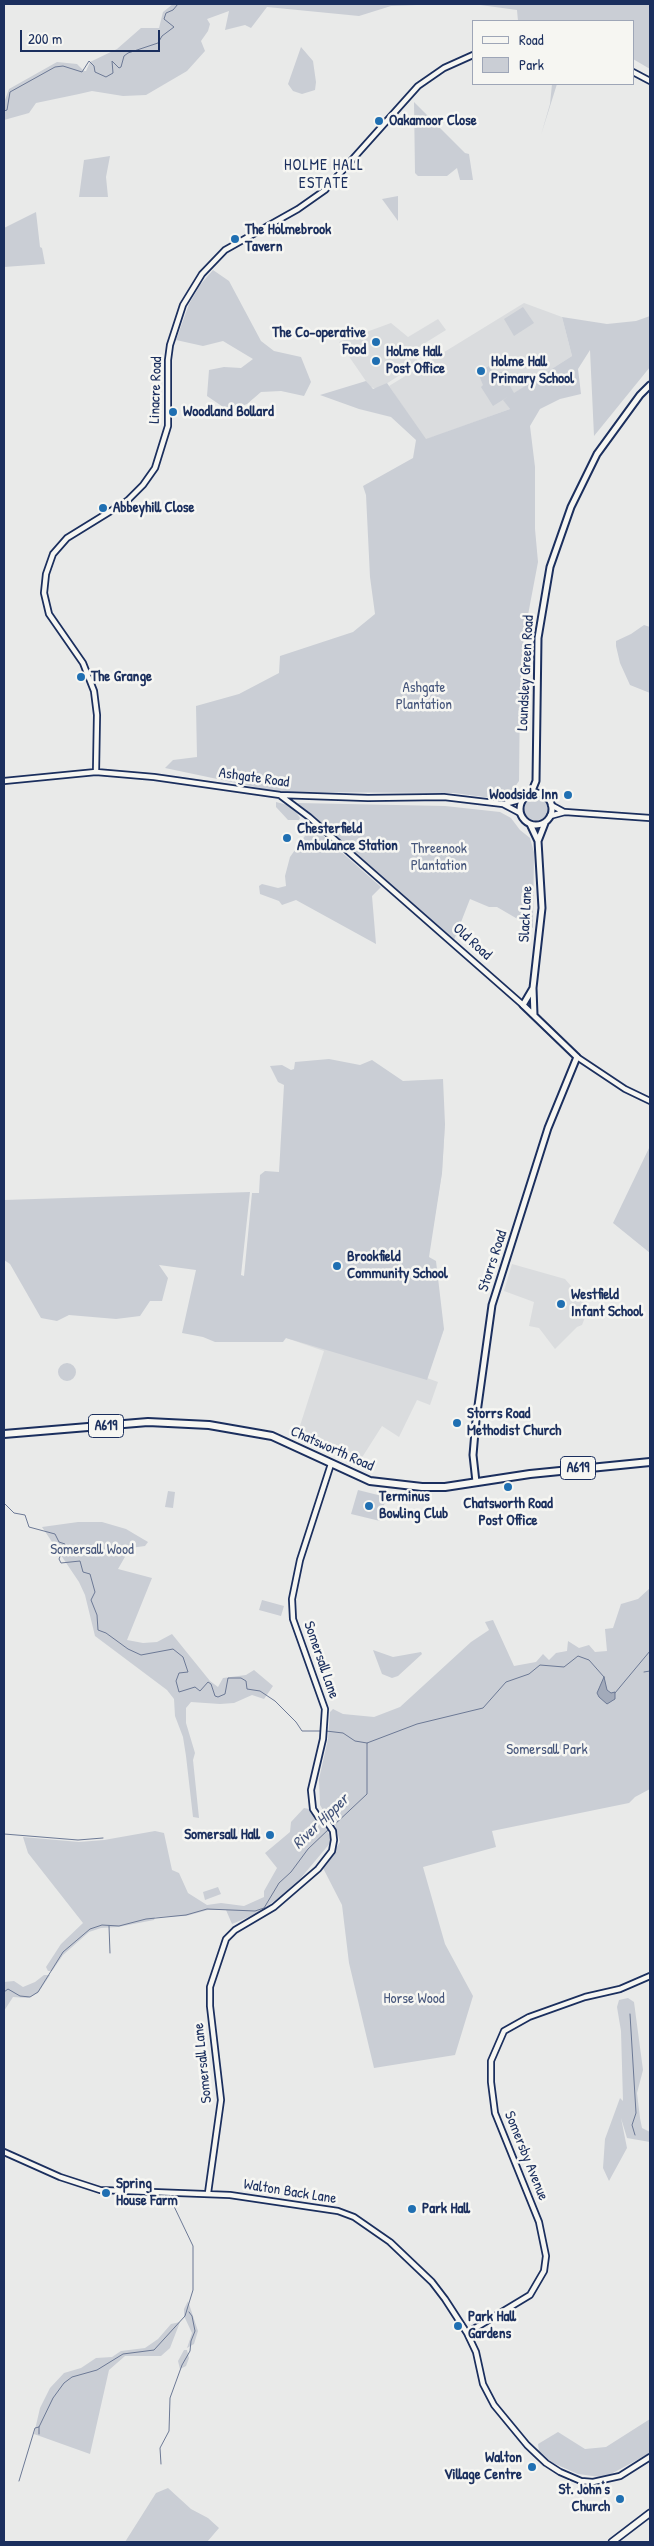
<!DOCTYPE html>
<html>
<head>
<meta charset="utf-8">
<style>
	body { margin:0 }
	#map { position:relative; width:654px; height:2546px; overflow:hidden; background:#e9eae9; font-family:"Patrick Hand",sans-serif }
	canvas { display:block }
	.frame { position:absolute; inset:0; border:5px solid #1b2f5e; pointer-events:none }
	.legend { position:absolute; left:472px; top:20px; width:162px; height:65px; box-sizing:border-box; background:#f6f6f2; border:1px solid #9ea6b7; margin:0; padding:6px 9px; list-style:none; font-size:15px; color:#1b2f5e }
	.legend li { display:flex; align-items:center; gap:10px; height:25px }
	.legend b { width:25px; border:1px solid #9ea6b7 }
	.scale { position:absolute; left:20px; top:30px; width:140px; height:22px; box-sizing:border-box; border:2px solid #1b2f5e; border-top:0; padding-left:6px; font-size:15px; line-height:18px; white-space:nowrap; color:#1b2f5e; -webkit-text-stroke:4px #f6f6f2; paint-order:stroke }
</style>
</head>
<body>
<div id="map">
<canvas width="654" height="2546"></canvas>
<div class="frame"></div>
<ul class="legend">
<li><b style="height:6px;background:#f6f6f2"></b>Road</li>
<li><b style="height:14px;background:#caced5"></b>Park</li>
</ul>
<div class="scale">200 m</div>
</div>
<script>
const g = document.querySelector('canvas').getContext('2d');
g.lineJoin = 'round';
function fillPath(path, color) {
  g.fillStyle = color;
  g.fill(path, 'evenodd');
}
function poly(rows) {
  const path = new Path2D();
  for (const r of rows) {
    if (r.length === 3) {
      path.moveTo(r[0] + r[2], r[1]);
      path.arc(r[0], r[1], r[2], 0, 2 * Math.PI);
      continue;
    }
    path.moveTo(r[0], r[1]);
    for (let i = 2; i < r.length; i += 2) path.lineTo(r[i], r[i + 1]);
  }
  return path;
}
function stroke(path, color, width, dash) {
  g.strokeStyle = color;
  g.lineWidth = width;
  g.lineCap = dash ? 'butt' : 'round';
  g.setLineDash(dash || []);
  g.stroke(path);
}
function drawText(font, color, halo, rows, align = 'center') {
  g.font = font + ' "Patrick Hand",sans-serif';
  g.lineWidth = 5;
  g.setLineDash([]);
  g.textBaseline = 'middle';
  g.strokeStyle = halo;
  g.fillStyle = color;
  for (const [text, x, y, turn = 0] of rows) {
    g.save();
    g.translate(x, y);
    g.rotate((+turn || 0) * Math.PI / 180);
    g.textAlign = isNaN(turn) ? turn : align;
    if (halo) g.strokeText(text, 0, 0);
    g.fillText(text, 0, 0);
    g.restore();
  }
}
fillPath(poly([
	[524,303,562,317,572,356,504,400,510,409,425,440,389,386],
	[438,319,446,330,417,348,410,349,419,363,378,389,370,387,339,342,391,323,408,337],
	[445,1124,442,1173,428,1257,436,1329,444,1329,427,1378,438,1382,430,1405,417,1400,399,1437,382,1426,361,1459,354,1462,297,1435,324,1351,286,1338,276,1195],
	[512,1264,565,1279,589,1307,582,1325,577,1327,555,1349,539,1328,529,1326,534,1302,504,1291]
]), '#dadcde');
fillPath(poly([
	[173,4,443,4,391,6,359,16,267,7,251,28,245,25,225,30,229,11,207,19,210,24,208,31,201,41,205,51,187,71,146,95,123,96,92,91,79,94,36,103,29,113,4,120,4,103,9,89,57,62,77,64,84,71,86,71,90,62,117,49,141,28,159,28,163,12],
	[473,4,650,4,650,69,633,59,633,21,518,21,517,10],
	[301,47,313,61,316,82,315,90,302,94,293,91,288,84],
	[552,84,557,84,541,135,550,104],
	[414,102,465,153,469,154,473,180,460,180,457,168,447,176,418,176,415,173],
	[110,156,106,177,108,197,79,197,84,160],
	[398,196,398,221,382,199],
	[36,212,40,247,42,248,45,264,4,267,4,228],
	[213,270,229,281,261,341,274,351,301,357,311,382,304,396,281,391,261,392,247,404,229,411,207,396,209,370,224,367,241,368,253,359,223,341,203,346,176,340,189,304,200,285],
	[523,307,534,323,514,336,504,319],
	[650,316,650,367,594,436,590,350,578,369,581,394,560,399,540,409,530,426,535,467,535,529,538,562,524,636,520,690,519,781,506,800,454,793,279,792,165,768,173,760,197,757,196,706,239,694,279,673,280,656,353,632,375,614,370,577,366,495,363,486,413,458,416,440,391,417,359,409,320,395,366,381,373,389,387,383,426,439,510,409,503,400,509,396,493,406,481,387,483,385,478,373,489,366,494,373,502,372,514,393,572,356,562,317,607,324,636,321],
	[644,625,650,627,650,693,630,685,620,663,616,646,616,641,631,634],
	[536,808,13],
	[276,802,288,805,296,812,300,818,299,820,288,820,276,807],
	[297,803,445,806,500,812,511,818,520,830,530,838,534,852,533,928,497,907,489,907,470,899,454,940],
	[312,826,381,887,372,896,376,944,296,900,282,905,279,901,260,894,259,886,262,884,278,888,286,886,285,876,290,857],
	[329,1059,360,1065,372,1060,403,1081,443,1079,445,1124,442,1173,429,1257,436,1261,444,1329,427,1380,286,1338,283,1342,215,1342,203,1337,182,1333,196,1270,159,1265,168,1278,162,1301,150,1301,140,1316,116,1319,69,1315,57,1321,41,1318,10,1264,4,1260,4,1200,250,1192,241,1275,244,1276,252,1193,259,1193,260,1175,265,1171,279,1172,284,1085,278,1082,270,1066,282,1065,291,1070,294,1069,295,1062],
	[650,1146,650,1253,613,1223],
	[67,1372,9],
	[358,1490,386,1497,380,1521,351,1514],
	[168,1491,175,1492,173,1508,165,1507],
	[78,1522,102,1522,126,1529,148,1542,145,1546,130,1548,118,1569,152,1578,127,1640,143,1643,157,1642,172,1634,210,1681,218,1687,223,1678,246,1675,254,1670,273,1686,264,1699,252,1695,234,1703,220,1704,191,1702,186,1708,186,1723,195,1753,193,1760,199,1818,193,1817,186,1756,183,1737,175,1716,174,1699,167,1690,95,1636,85,1595,79,1582,42,1527],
	[650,1588,650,1789,635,1797,629,1803,492,1831,496,1847,423,1867,445,1944,473,1996,455,2055,374,2068,349,1963,342,1905,323,1868,340,1842,334,1821,324,1812,320,1805,319,1779,328,1739,330,1712,333,1709,343,1714,374,1717,400,1707,471,1642,489,1630,485,1622,493,1620,514,1666,536,1662,543,1654,549,1660,556,1653,567,1651,568,1641,579,1648,589,1645,595,1652,607,1651,605,1629,613,1628,621,1604,638,1599],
	[262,1600,284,1606,281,1616,259,1610],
	[373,1650,393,1657,421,1652,422,1654,398,1676,392,1678,382,1674],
	[304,1808,309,1809,317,1820,326,1824,331,1842,300,1879,280,1897,256,1914,232,1924,226,1910,208,1910,186,1916,155,1917,154,1920,118,1927,101,1928,89,1932,63,1955,52,1971,48,1971,46,1967,61,1944,83,1923,28,1853,23,1837,79,1842,104,1840,155,1831,164,1833,172,1870,179,1873,188,1893,207,1905,221,1903,244,1906,264,1897,264,1891,277,1868,265,1853,290,1832,291,1822],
	[218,1887,221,1894,205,1900,203,1892],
	[44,1975,50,1975,38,1993,28,1998,13,1997,4,2011,4,1982,14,1981,23,1987,35,1982],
	[628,1998,634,2002,643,2070,637,2093,640,2118,642,2128,650,2132,650,2142,627,2138,621,2118,627,2148,609,2181,603,2168,605,2139,620,2098,623,2101,621,2031,617,2007,619,2000],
	[188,2301,198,2331,194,2344,187,2348,192,2333,184,2316,184,2309],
	[180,2322,170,2348,161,2356,125,2356,109,2370,90,2454,34,2434,40,2408,50,2388,64,2373,81,2368,96,2358,112,2357,121,2351,145,2348,158,2339,171,2324],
	[184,2350,187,2350,189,2358,186,2366,180,2369,178,2361],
	[650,2419,650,2453,611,2474,600,2477,578,2474,553,2463,539,2451,538,2444,558,2432,585,2449,606,2447],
	[168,2488,191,2509,208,2518,219,2528,207,2542,125,2542,156,2493]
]), '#caced5');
const water = poly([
	[604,1677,607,1690,611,1693,615,1692,615,1699,607,1704,599,1697,597,1693,604,1677]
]);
fillPath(water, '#a2aaba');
stroke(water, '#6c7995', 1);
stroke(poly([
	[4,111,7,110,10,92,55,67,63,66,82,72,89,61,94,66,95,72,106,77,113,73,112,61,119,68,121,67,124,56,128,53,158,43,162,36,174,27,164,19,166,13,173,10,178,4],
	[4,1503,14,1513,25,1515,29,1527,55,1534,59,1542,65,1544,59,1559,61,1563,80,1561,83,1572,90,1574,95,1592,91,1600,97,1615,98,1630,106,1633,128,1649,141,1655,173,1649,183,1657,188,1672,179,1673,176,1681,179,1692,195,1687,200,1691,208,1682,211,1684,215,1696,218,1697,225,1694,228,1678,241,1678,246,1681,247,1689,260,1691,275,1701,296,1722,302,1731,322,1731],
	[644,1672,650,1671],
	[615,1693,650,1651],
	[326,1731,343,1733,355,1741,367,1743],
	[333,1826,367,1794,367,1743,417,1724,483,1708,506,1682,529,1674,540,1665,564,1667,578,1656,589,1660,604,1677],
	[4,1834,78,1840,103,1838],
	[109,1926,110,1953],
	[4,1992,8,1989,20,1996,30,1997,38,1992,63,1952,90,1929,102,1925,119,1926,146,1919,186,1915,207,1909,255,1911,264,1908,279,1883,291,1872,308,1849,330,1828],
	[630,2014,636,2113,632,2125,635,2135],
	[39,2427,39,2434],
	[161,2464,160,2448,169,2431,170,2398,182,2365,190,2351,191,2341,195,2331,192,2316,189,2312],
	[19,2481,35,2428,39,2427,53,2398,64,2383,72,2377,97,2370,123,2354,154,2350,185,2316,193,2290,193,2246,170,2198]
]), '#6c7995', 1);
const tertiary = poly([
	[633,72,650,81],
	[96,772,97,715,94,691,83,663,49,614,44,593,46,574,53,554,67,538,127,501,143,485,155,468,168,426,168,360,170,345,183,305,202,274,225,250,298,209,325,190,418,86,444,68,473,55],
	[4,781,96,772,154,777,280,795,368,798,444,797,503,804,520,813],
	[281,796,309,817,523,1005],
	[504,804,523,799],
	[551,805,564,812],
	[550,816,565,812,650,818],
	[577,1057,625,1089,650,1101],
	[4,2152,60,2177,100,2190,230,2195,338,2211,354,2217,390,2242,432,2282,445,2299,467,2333,476,2352,483,2384,494,2405,527,2445,546,2463,560,2472,581,2481,593,2482,620,2476,650,2457],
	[208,2193,221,2100,210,2006,210,1987,226,1939,235,1930,274,1907,318,1869,332,1851,334,1840,333,1831,327,1822,319,1818,313,1809,311,1790,323,1739,325,1709,293,1619,292,1599,300,1560,331,1464],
	[467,2333,530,2295,544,2271,546,2256,539,2222,495,2113,491,2082,491,2061,504,2031,529,2017,585,1997,620,1989,650,1976]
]);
const secondary = poly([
	[536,809,16],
	[531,793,536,781,538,638,550,567,571,507,597,454,640,395,650,385],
	[530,824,538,841,542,908,533,988,534,1015],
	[538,841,545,823],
	[476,1482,473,1455,476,1420,492,1305,548,1128,577,1057,523,1005,533,988]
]);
const primary = poly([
	[612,2542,650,2513]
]);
const trunk = poly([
	[4,1434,148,1422,209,1425,272,1436,370,1481,422,1487,445,1487,530,1474,650,1462]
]);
stroke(tertiary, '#1b2f5e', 8);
stroke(secondary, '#1b2f5e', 9);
stroke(primary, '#1b2f5e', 9);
stroke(trunk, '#1b2f5e', 10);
stroke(tertiary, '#f6f6f2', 4.5);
stroke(secondary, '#f6f6f2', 5);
stroke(primary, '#f6f6f2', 5.5);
stroke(trunk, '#f6f6f2', 6);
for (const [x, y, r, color] of [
	[379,121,5,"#1f6fb2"],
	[235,239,5,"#1f6fb2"],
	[376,342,5,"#1f6fb2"],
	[376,361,5,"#1f6fb2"],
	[481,371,5,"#1f6fb2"],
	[173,412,5,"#1f6fb2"],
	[103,508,5,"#1f6fb2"],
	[81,677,5,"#1f6fb2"],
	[568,795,5,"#1f6fb2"],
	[287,838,5,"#1f6fb2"],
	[337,1266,5,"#1f6fb2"],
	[561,1304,5,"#1f6fb2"],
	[457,1423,5,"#1f6fb2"],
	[508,1487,5,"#1f6fb2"],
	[369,1506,5,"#1f6fb2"],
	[270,1835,5,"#1f6fb2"],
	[106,2193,5,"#1f6fb2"],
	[412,2209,5,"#1f6fb2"],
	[458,2326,5,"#1f6fb2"],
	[532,2467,5,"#1f6fb2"],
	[620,2499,5,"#1f6fb2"]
]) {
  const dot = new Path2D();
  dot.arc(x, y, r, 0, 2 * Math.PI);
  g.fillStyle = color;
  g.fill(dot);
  stroke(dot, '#f6f6f2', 2);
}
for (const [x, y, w] of [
	[106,1426,35],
	[578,1468,35]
]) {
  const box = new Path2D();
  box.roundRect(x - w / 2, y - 11.5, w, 23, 4);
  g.fillStyle = '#f6f6f2';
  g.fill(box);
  stroke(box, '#1b2f5e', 1);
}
drawText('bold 14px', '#1b2f5e', null, [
	["A619",106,1426],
	["A619",578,1468]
]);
drawText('bold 15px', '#1b2f5e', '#f6f6f2', [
	["Oakamoor Close",389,121],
	["The Holmebrook",245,230],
	["Tavern",245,247],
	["The Co-operative",366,333,"right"],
	["Food",366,350,"right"],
	["Holme Hall",386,352],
	["Post Office",386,369],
	["Holme Hall",491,362],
	["Primary School",491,379],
	["Woodland Bollard",183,412],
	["Abbeyhill Close",113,508],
	["The Grange",91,677],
	["Woodside Inn",558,795,"right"],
	["Chesterfield",297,829],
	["Ambulance Station",297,846],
	["Brookfield",347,1257],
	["Community School",347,1274],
	["Westfield",571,1295],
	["Infant School",571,1312],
	["Storrs Road",467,1414],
	["Methodist Church",467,1431],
	["Terminus",379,1497],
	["Bowling Club",379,1514],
	["Chatsworth Road",508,1504,"center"],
	["Post Office",508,1521,"center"],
	["Somersall Hall",260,1835,"right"],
	["Spring",116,2184],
	["House Farm",116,2201],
	["Park Hall",422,2209],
	["Park Hall",468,2317],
	["Gardens",468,2334],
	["Walton",522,2458,"right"],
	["Village Centre",522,2475,"right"],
	["St. John's",610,2490,"right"],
	["Church",610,2507,"right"]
], 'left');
drawText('15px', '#1b2f5e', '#f6f6f2', [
	["Linacre Road",156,390,-88],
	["Loundsley Green Road",526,673,-87],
	["Ashgate Road",254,778,8],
	["Slack Lane",526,914,-87],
	["Old Road",472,942,42],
	["Storrs Road",493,1261,-72],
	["Chatsworth Road",332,1449,24],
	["Somersall Lane",321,1660,71],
	["Somersall Lane",203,2063,-96],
	["Somersby Avenue",526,2156,68],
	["Walton Back Lane",290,2192,9]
]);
drawText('15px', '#47577c', '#f6f6f2', [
	["Ashgate",424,688],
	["Plantation",424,705],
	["Threenook",439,849],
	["Plantation",439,866],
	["Somersall Wood",92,1550],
	["Somersall Park",547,1750],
	["Horse Wood",414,1999]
]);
g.letterSpacing = '1px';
drawText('16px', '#1b2f5e', '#f6f6f2', [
	["HOLME HALL",324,166],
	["ESTATE",324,184]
]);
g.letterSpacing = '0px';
drawText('italic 16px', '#44547a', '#f6f6f2', [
	["River Hipper",321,1822,-44]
]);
</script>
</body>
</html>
